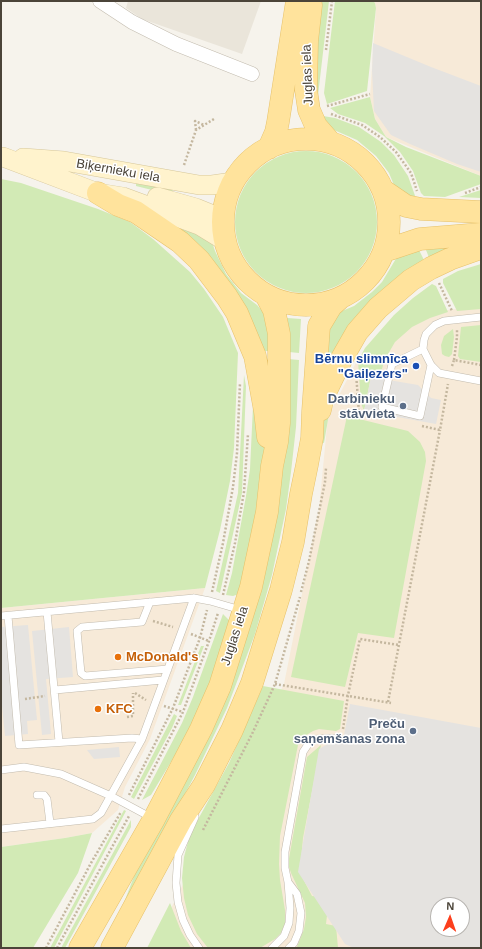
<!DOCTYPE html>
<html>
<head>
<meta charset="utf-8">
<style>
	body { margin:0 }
	#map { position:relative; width:482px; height:949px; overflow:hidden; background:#f6f3ec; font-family:Arial,sans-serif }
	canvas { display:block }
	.frame { position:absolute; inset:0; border:2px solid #4b4439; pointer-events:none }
	.north { position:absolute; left:430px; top:897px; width:40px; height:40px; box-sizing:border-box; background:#fff; border:1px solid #b7b4b0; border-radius:50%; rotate:2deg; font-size:11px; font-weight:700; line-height:16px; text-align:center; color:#4b4439 }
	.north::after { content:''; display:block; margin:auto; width:14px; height:18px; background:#fc3f1d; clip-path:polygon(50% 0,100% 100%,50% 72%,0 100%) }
</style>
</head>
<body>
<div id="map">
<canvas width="482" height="949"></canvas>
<div class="frame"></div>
<div class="north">N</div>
</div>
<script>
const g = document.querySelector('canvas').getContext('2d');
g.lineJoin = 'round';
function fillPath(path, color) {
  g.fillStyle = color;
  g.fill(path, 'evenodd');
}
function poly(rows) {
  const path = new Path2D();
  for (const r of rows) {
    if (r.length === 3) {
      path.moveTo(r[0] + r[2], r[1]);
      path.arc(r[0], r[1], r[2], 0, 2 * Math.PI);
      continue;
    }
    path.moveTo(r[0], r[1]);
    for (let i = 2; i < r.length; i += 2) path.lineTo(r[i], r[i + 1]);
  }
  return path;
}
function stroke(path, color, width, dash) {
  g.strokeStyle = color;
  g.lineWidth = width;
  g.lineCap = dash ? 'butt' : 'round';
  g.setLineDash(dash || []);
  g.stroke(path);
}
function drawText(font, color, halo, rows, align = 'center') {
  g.font = font + ' Arial,sans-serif';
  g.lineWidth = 3;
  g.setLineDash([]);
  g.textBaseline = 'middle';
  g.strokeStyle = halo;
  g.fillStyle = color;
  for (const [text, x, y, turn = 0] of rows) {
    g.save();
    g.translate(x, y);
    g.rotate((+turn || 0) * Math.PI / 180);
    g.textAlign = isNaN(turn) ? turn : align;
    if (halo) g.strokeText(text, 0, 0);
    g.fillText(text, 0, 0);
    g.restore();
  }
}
fillPath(poly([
	[128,1,261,1,242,54,142,19,126,8]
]), '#eae5da');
fillPath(poly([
	[373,1,481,1,481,176,386,137,375,119,370,97,376,8,375,3],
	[481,306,481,948,291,948,288,945,282,948,151,948,284,684,319,509,328,416,358,359,398,316],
	[438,905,462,905,462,929,438,929],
	[205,588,150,739,125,787,118,810,92,833,65,838,1,847,1,608]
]), '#f7ead8');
fillPath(poly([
	[317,1,329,1,317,104],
	[335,1,373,1,375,3,376,8,367,91,327,104,324,93],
	[370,97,375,119,386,137,406,147,481,176,481,184,445,197,424,196,421,193,413,171,400,152,384,136,365,123,338,114,330,108],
	[317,115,335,118,359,127,381,142,394,155,408,176,418,204,396,190,389,173,376,156,357,140,334,130],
	[306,222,71],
	[1,179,21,183,98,209,130,222,153,239,190,272,204,289,223,317,238,353,234,448,230,481,220,530,205,588,1,608],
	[136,182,173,188,172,195,136,186],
	[481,190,481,198,459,197],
	[170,218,211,239,215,251,226,274,241,293,257,305,265,314,272,351,261,351,183,234],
	[464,243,430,260,424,245],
	[417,246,425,262,335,354,322,353,325,327,342,311,354,306,372,292,382,282,397,257],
	[481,264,481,309,457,311,443,283,443,279,458,271],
	[432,284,436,286,448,312,430,318,412,327,395,342,384,361,380,377,371,377,364,411,361,403,358,361,365,348,394,315,413,298],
	[287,318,301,319,299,353,289,352,289,331],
	[481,325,481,362,460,359,458,356,461,327],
	[453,329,454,337,452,354,449,357,445,356,442,354,441,345,444,336],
	[288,359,299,360,296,427,291,472,286,509,272,575,255,634,227,708,195,775,117,921,141,858,216,712],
	[244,375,246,386,242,493,220,593,216,591,238,493],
	[254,385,264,429,264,477,239,594,233,596,226,595,232,573,246,496,250,469],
	[337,389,329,414,324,443,320,442,324,417],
	[347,416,408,431,420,442,425,452,426,461,394,638,358,633,345,687,291,677],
	[223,614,230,621,220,662,186,737,151,795,142,800,182,723,193,697],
	[201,646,204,646,181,705,178,705],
	[263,686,344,701,340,729,336,731,319,729,313,731,303,737,298,745,280,836,279,864,280,880,285,910,285,923,281,933,275,939,260,948,208,948,197,934,188,915,184,898,182,878,184,857,190,834,229,763],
	[174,714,177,716,172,728,134,799,131,797],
	[321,745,303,838,300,873,312,896,329,898,326,924,336,926,338,948,298,948,297,947,304,929,306,917,305,903,291,873,288,864,307,757],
	[124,810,126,811,54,948,50,948],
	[131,820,131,827,65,948,61,948],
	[92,833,78,873,33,948,1,948,1,847,65,838],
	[170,903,181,931,191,948,147,948]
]), '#d2eab5');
fillPath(poly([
	[373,43,431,67,481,86,481,172,457,164,410,144,391,135,374,111,372,71],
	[371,377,418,385,431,398,441,400,436,424,364,411],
	[28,625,37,720,27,721,28,734,5,736,1,696,1,627],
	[69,627,73,677,46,679,51,734,42,735,32,631],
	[350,704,481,728,481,948,354,948,345,944,298,872,319,749,344,735],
	[438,905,462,905,462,929,438,929],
	[119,747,120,757,94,759,87,750]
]), '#e5e3e0');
const service = poly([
	[481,317,444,321,435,325,426,334,424,340,423,349,431,365,439,373,481,381],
	[423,349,392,364,382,407,420,416,431,365],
	[150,602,142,622,82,627,77,631,81,673,85,676,168,669],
	[47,612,59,742],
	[1,616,194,598,210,601,241,610],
	[8,616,19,745,132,738,142,739],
	[55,690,163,680],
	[1,770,24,767,61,774,111,796,152,818],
	[37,795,44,795,47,799,50,823],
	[195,817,178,855,176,883,178,902,183,920,190,935,199,948],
	[1,829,93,819,101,813,142,739,194,598],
	[288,882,297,894,301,913,299,931,294,943,289,948],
	[272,948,284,936,289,923,290,908,288,882,285,868,285,852,303,752,309,743,316,739,331,738,341,740]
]);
const minor = poly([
	[100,1,132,22,176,44,252,74]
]);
const secondary = poly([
	[3,157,98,193,123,197,199,225,225,241],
	[23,158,64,161,199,185,212,185,233,182],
	[157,197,196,208,223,219]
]);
const primary = poly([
	[311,5,307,41,306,90,309,110,316,126,330,142],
	[306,222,83],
	[269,148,276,132,278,122,297,1],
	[384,191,406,206,421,209,481,212],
	[98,193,118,205,136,212,180,242,199,260,227,297,237,313,255,356,265,411,268,437],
	[384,251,420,239,481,234],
	[320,410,323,397,341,360,357,332,378,308,411,280,431,268,450,259,481,248],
	[80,948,154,819,201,729,220,686,251,587,267,512,272,466,277,442,279,423,279,334,274,310,266,295],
	[112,948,181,820,204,785,232,730,252,683,281,590,293,542,301,494,307,465,312,438,313,411,319,326,331,306,339,299]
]);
stroke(service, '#c2bbae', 8);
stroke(minor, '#c2bbae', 15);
stroke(secondary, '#d6c79b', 20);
stroke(primary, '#e6c16a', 23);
stroke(poly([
	[326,50,332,1],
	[327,106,370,94],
	[331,114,362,125,380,137,396,152,411,173,417,191],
	[196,130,195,121,204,125],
	[184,165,196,130,214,119],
	[465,193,481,187],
	[439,283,452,311],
	[454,360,457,337,457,329],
	[452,366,454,360,481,365],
	[356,373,359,413,376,416],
	[422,426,440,430,448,384],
	[212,592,223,543,233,487,237,453,240,383],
	[301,592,309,561,325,482,326,468],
	[223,595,235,543,244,492,248,434],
	[153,621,173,627],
	[191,634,209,641],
	[275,684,391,703],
	[135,693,146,700],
	[25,699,45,696],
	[388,702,440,430],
	[164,706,183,712],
	[127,717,133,716,133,693],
	[343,729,348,695,360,639,399,645],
	[129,795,173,708,200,638,207,610],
	[138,799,183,712,209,641,218,613],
	[203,830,253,732,275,684,300,597],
	[46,948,91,863,121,812],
	[57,948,129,816]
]), '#c4b79f', 2.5, [2, 2]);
stroke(service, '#fff', 7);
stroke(minor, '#fff', 14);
stroke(secondary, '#fff3cd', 19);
stroke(primary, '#ffe39c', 22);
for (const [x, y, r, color] of [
	[416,366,4,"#1a4fb4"],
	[403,406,4,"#5c6f8a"],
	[118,657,4,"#e8710a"],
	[98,709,4,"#e8710a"],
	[413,731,4,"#5c6f8a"]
]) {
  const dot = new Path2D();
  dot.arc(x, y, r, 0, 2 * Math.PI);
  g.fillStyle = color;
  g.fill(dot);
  stroke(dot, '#fff', 1.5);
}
drawText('13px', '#4b4439', '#fff', [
	["Juglas iela",308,75,-92],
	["Biķernieku iela",118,171,10],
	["Juglas iela",235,636,-72]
]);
drawText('bold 13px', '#164399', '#fff', [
	["Bērnu slimnīca",408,359],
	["\"Gaiļezers\"",408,374]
], 'right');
drawText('bold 13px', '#4e5e75', '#fff', [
	["Darbinieku",395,399],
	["stāvvieta",395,414],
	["Preču",405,724],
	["saņemšanas zona",405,739]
], 'right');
drawText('bold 13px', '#c56008', '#fff', [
	["McDonald's",126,657],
	["KFC",106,709]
], 'left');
</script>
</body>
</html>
